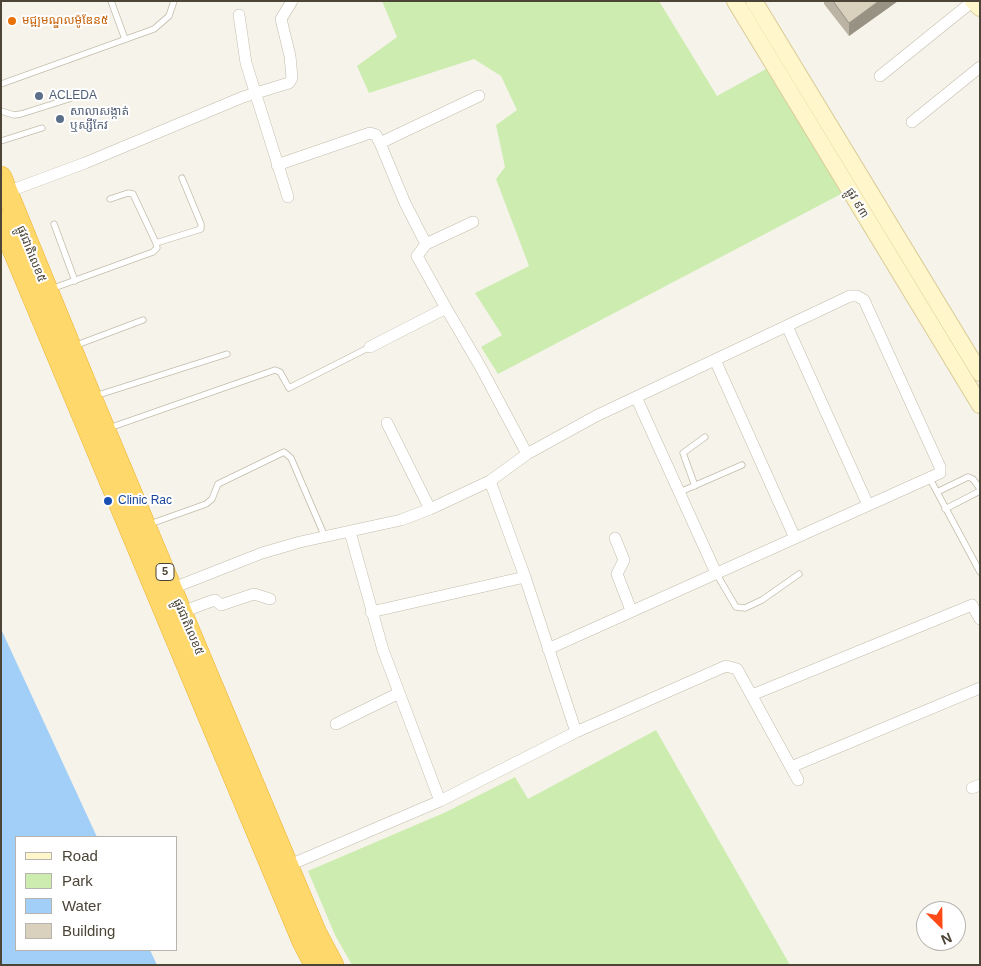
<!DOCTYPE html>
<html>
<head>
<meta charset="utf-8">
<style>
	body { margin:0 }
	#map { position:relative; width:981px; height:966px; overflow:hidden; background:#f6f3ea; font-family:Arial,sans-serif }
	canvas { display:block }
	.frame { position:absolute; inset:0; border:2px solid #4b4437; pointer-events:none }
	.legend { position:absolute; left:15px; top:836px; width:162px; height:115px; box-sizing:border-box; background:#fff; border:1px solid #b7b4af; margin:0; padding:6px 9px; list-style:none; font-size:15px; color:#4b4437 }
	.legend li { display:flex; align-items:center; gap:10px; height:25px }
	.legend b { width:25px; border:1px solid #b7b4af }
	.north { position:absolute; left:916px; top:901px; width:50px; height:50px; box-sizing:border-box; background:#fff; border:1px solid #b7b4af; border-radius:50%; rotate:157deg; font-size:14px; font-weight:700; line-height:20px; text-align:center; color:#4b4437 }
	.north::after { content:''; display:block; margin:auto; width:18px; height:22px; background:#ff4a18; clip-path:polygon(50% 0,100% 100%,50% 72%,0 100%) }
</style>
</head>
<body>
<div id="map">
<canvas width="981" height="966"></canvas>
<div class="frame"></div>
<ul class="legend">
<li><b style="height:6px;background:#fff6cb"></b>Road</li>
<li><b style="height:14px;background:#cdedb0"></b>Park</li>
<li><b style="height:14px;background:#a2cff7"></b>Water</li>
<li><b style="height:14px;background:#d9d0be"></b>Building</li>
</ul>
<div class="north">N</div>
</div>
<script>
const g = document.querySelector('canvas').getContext('2d');
g.lineJoin = 'round';
function fillPath(path, color) {
  g.fillStyle = color;
  g.fill(path, 'evenodd');
}
function poly(rows) {
  const path = new Path2D();
  for (const r of rows) {
    path.moveTo(r[0], r[1]);
    for (let i = 2; i < r.length; i += 2) path.lineTo(r[i], r[i + 1]);
  }
  return path;
}
function stroke(path, color, width, dash) {
  g.strokeStyle = color;
  g.lineWidth = width;
  g.lineCap = dash ? 'butt' : 'round';
  g.setLineDash(dash || []);
  g.stroke(path);
}
function drawText(font, color, halo, rows, align = 'center') {
  g.font = font + ' Arial,"Noto Sans Khmer",sans-serif';
  g.lineWidth = 4;
  g.setLineDash([]);
  g.textBaseline = 'middle';
  g.strokeStyle = halo;
  g.fillStyle = color;
  for (const [text, x, y, turn = 0] of rows) {
    g.save();
    g.translate(x, y);
    g.rotate((+turn || 0) * Math.PI / 180);
    g.textAlign = isNaN(turn) ? turn : align;
    if (halo) g.strokeText(text, 0, 0);
    g.fillText(text, 0, 0);
    g.restore();
  }
}
fillPath(poly([
	[382,1,659,1,717,96,766,69,843,193,498,374,481,347,502,335,475,293,529,266,496,179,505,167,496,125,517,110,501,76,474,59,369,93,357,66,397,37],
	[656,730,790,965,352,965,335,935,308,871,446,812,515,777,528,799]
]), '#cdedb0');
fillPath(poly([
	[1,629,97,837,16,837,16,950,150,950,157,965,1,965]
]), '#a2cff7');
const lane = poly([
	[111,1,125,39],
	[1,84,154,29,169,16,174,1],
	[1,111,14,115,21,114,78,96],
	[1,141,42,128],
	[54,224,75,281],
	[156,243,201,229,201,224,182,178],
	[51,289,153,252,157,248,156,243,133,194,128,193,110,199],
	[74,346,143,320],
	[95,396,227,354],
	[109,428,275,370,280,372,289,388,370,347],
	[930,479,980,572],
	[695,486,683,453,705,437],
	[680,492,742,465],
	[937,492,968,477,973,479,980,489],
	[945,509,980,491],
	[150,524,206,504,212,499,218,484,284,452,291,458,325,537],
	[716,573,736,607,745,608,762,600,799,574]
]);
const street = poly([
	[239,15,246,63,288,197],
	[880,76,973,1],
	[912,122,980,67],
	[380,143,405,203,426,244,473,222],
	[277,165,370,133,376,135,380,143,479,96],
	[7,192,85,163,243,97,289,83,292,78,290,56,281,19,292,1],
	[446,308,480,366,527,454],
	[787,326,868,505],
	[370,347,446,308,417,256,426,244],
	[715,360,795,538],
	[636,397,716,573],
	[387,423,430,509],
	[490,481,525,577,576,732],
	[350,532,383,650,440,801],
	[615,538,624,560,617,574,631,610],
	[168,590,262,553,300,542,401,520,430,509,490,481,527,454,596,416,850,296,857,296,864,300,940,467,940,473,548,649],
	[182,612,209,602,215,600,221,605,254,594,270,599],
	[371,612,525,577],
	[752,695,972,605,980,619],
	[336,724,399,693],
	[791,767,980,688],
	[972,788,980,785],
	[285,867,440,801,576,732,726,666,737,669,798,780]
]);
const secondary = poly([
	[735,1,980,405],
	[754,1,980,373],
	[973,1,980,8]
]);
const highway = poly([
	[1,177,91,397,316,933,333,965],
	[1,221,303,942,315,965]
]);
stroke(lane, '#c3bcab', 7);
stroke(street, '#c3bcab', 12);
stroke(secondary, '#dacc96', 18);
stroke(highway, '#ebb22f', 22);
stroke(lane, '#fff', 5.5);
stroke(street, '#fff', 11);
stroke(secondary, '#fff6cb', 16);
stroke(highway, '#ffd86c', 21);
fillPath(poly([
	[824,1,898,1,849,36,824,4]
]), '#bbb3a3');
fillPath(poly([
	[879,1,898,1,849,36,849,23]
]), '#989285');
const building = poly([
	[833,1,879,1,849,23,833,1]
]);
fillPath(building, '#d9d0be');
stroke(building, '#989285', 1);
for (const [x, y, r, color] of [
	[12,21,5,"#e8710a"],
	[39,96,5,"#5c6f8a"],
	[60,119,5,"#5c6f8a"],
	[108,501,5,"#1a4fb4"]
]) {
  const dot = new Path2D();
  dot.arc(x, y, r, 0, 2 * Math.PI);
  g.fillStyle = color;
  g.fill(dot);
  stroke(dot, '#fff', 2);
}
for (const [x, y, w] of [
	[165,572,18]
]) {
  const box = new Path2D();
  box.roundRect(x - w / 2, y - 8.5, w, 17, 4);
  g.fillStyle = '#fff';
  g.fill(box);
  stroke(box, '#4b4437', 1);
}
drawText('bold 11px', '#4b4437', null, [
	["5",165,572]
]);
drawText('12px', '#c56008', '#fff', [
	["មជ្ឍមណ្ឌលម៉ូឌែន៥",22,21]
], 'left');
drawText('12px', '#4e5e75', '#fff', [
	["ACLEDA",49,96],
	["សាលាសង្កាត់",70,112],
	["ឬស្សីកែវ",70,126]
], 'left');
drawText('12px', '#4b4437', '#fff', [
	["ផ្លូវ ៩៣",857,203,59],
	["ផ្លូវជាតិលេខ៥",31,254,68],
	["ផ្លូវជាតិលេខ៥",188,627,67]
]);
drawText('12px', '#164399', '#fff', [
	["Clinic Rac",118,501]
], 'left');
</script>
</body>
</html>
